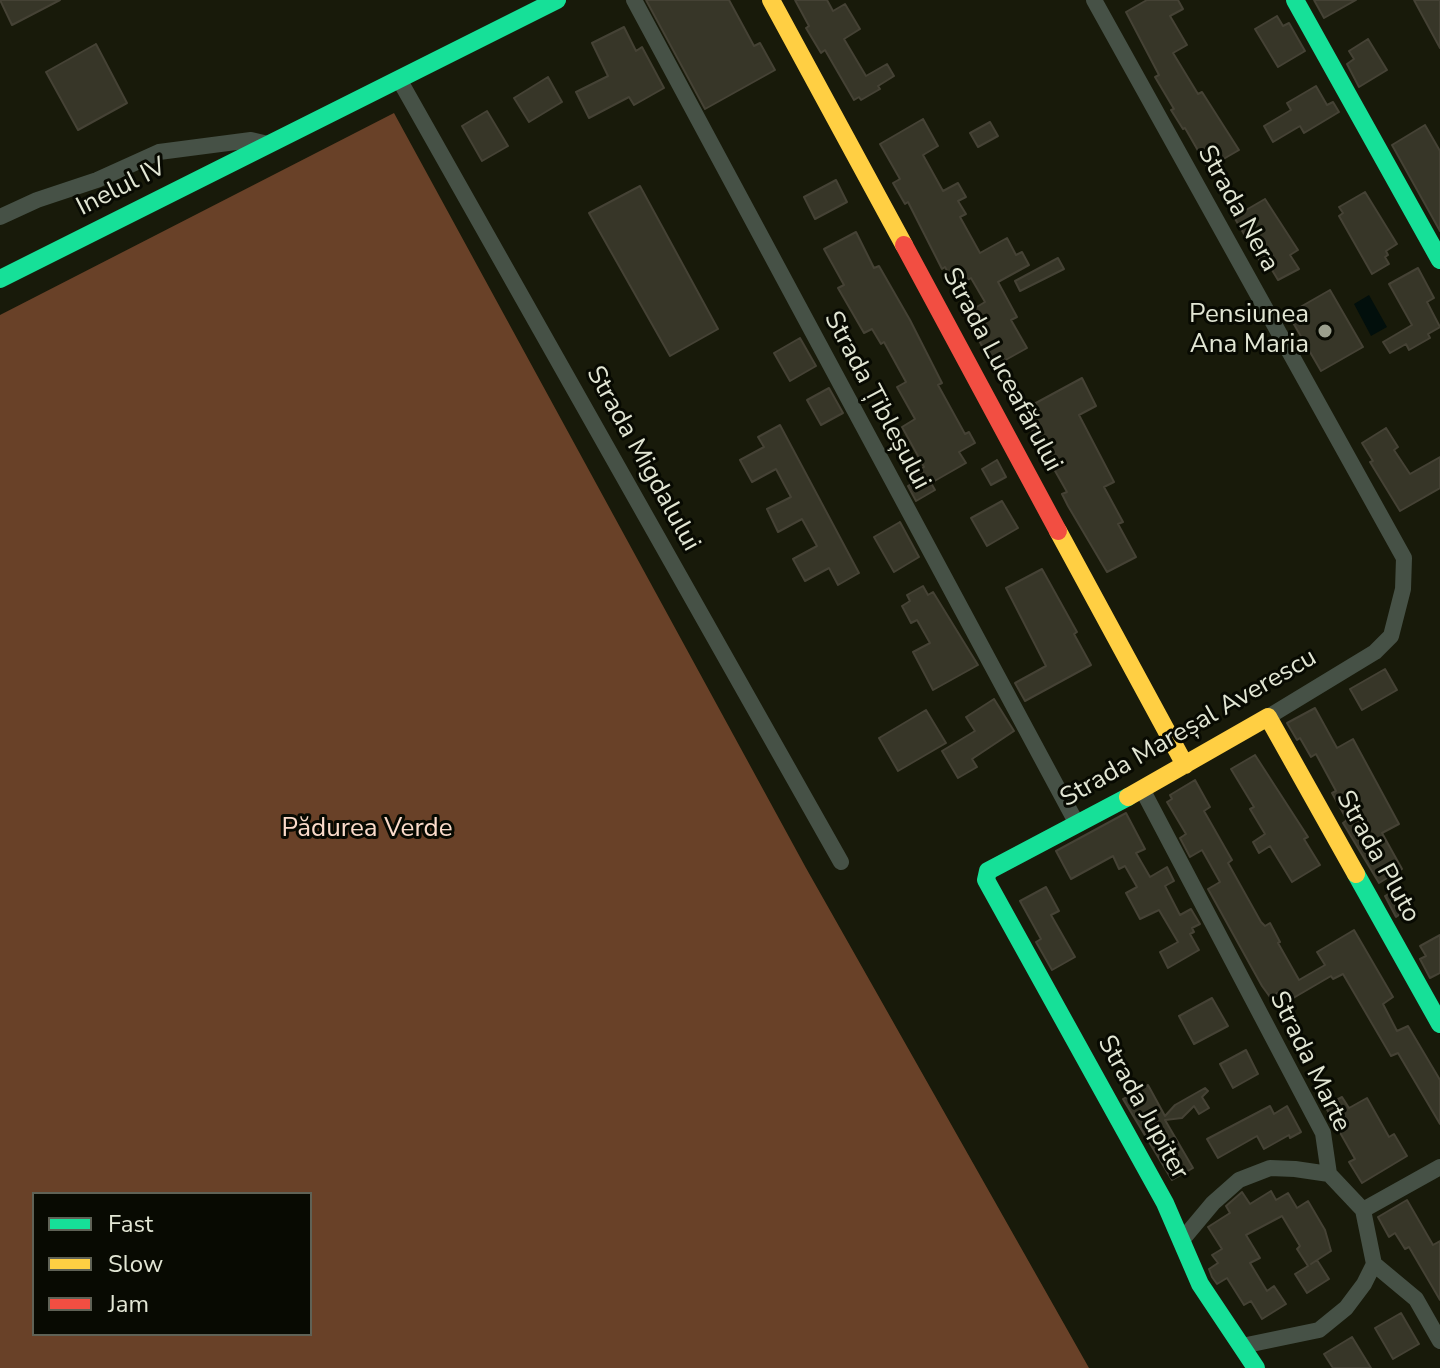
<!DOCTYPE html>
<html>
<head>
<meta charset="utf-8">
<style>
	body { margin:0 }
	#map { position:relative; width:1440px; height:1368px; overflow:hidden; background:#181a0a; font-family:"Nunito Sans",sans-serif }
	canvas { display:block }
	.legend { position:absolute; left:32px; top:1192px; width:280px; height:144px; box-sizing:border-box; background:#080a02; border:2px solid #5f6256; margin:0; padding:10px 14px; list-style:none; font-size:24px; color:#e2e6d4 }
	.legend li { display:flex; align-items:center; gap:16px; height:40px }
	.legend b { width:40px; border:2px solid #5f6256 }
</style>
</head>
<body>
<div id="map">
<canvas width="1440" height="1368"></canvas>
<ul class="legend">
<li><b style="height:10px;background:#16e098"></b>Fast</li>
<li><b style="height:10px;background:#ffcf43"></b>Slow</li>
<li><b style="height:10px;background:#f24e42"></b>Jam</li>
</ul>
</div>
<script>
const g = document.querySelector('canvas').getContext('2d');
g.lineJoin = 'round';
function fillPath(path, color) {
  g.fillStyle = color;
  g.fill(path, 'evenodd');
}
function poly(rows) {
  const path = new Path2D();
  for (const r of rows) {
    path.moveTo(r[0], r[1]);
    for (let i = 2; i < r.length; i += 2) path.lineTo(r[i], r[i + 1]);
  }
  return path;
}
function stroke(path, color, width, dash) {
  g.strokeStyle = color;
  g.lineWidth = width;
  g.lineCap = dash ? 'butt' : 'round';
  g.setLineDash(dash || []);
  g.stroke(path);
}
function drawText(font, color, halo, rows, align = 'center') {
  g.font = font + ' "Nunito Sans",sans-serif';
  g.lineWidth = 6;
  g.setLineDash([]);
  g.textBaseline = 'middle';
  g.strokeStyle = halo;
  g.fillStyle = color;
  for (const [text, x, y, turn = 0] of rows) {
    g.save();
    g.translate(x, y);
    g.rotate((+turn || 0) * Math.PI / 180);
    g.textAlign = isNaN(turn) ? turn : align;
    if (halo) g.strokeText(text, 0, 0);
    g.fillText(text, 0, 0);
    g.restore();
  }
}
fillPath(poly([
	[394,113,806,868,1089,1368,0,1368,0,315],
	[34,1194,310,1194,310,1334,34,1334]
]), '#694128');
fillPath(poly([
	[1369,295,1387,327,1371,336,1354,304]
]), '#020f0c');
const building = poly([
	[0,0,60,0,12,25,0,0],
	[646,0,729,0,754,46,760,43,775,70,705,109,646,0],
	[795,0,827,0,833,11,845,4,860,29,844,39,866,76,887,64,894,76,878,86,880,89,861,100,859,97,854,100,825,50,821,53,806,28,809,26,795,0],
	[1147,0,1178,0,1183,9,1170,16,1187,45,1173,53,1198,94,1202,92,1239,150,1208,168,1185,128,1183,129,1171,110,1174,109,1155,77,1159,75,1126,12,1147,0],
	[1314,0,1356,0,1324,18,1314,0],
	[1414,0,1440,0,1440,48,1421,13,1414,0],
	[1277,16,1283,26,1289,23,1305,51,1278,67,1255,29,1277,16],
	[624,27,636,51,642,47,664,88,634,105,629,97,589,118,576,92,608,76,592,43,624,27],
	[1368,39,1387,70,1359,87,1347,64,1354,59,1349,51,1368,39],
	[96,44,127,103,78,130,46,72,96,44],
	[548,77,562,102,529,122,514,98,548,77],
	[1316,86,1327,105,1333,102,1339,112,1304,133,1300,126,1273,142,1264,126,1291,110,1287,103,1316,86],
	[487,111,508,146,482,161,462,126,487,111],
	[923,119,938,146,923,155,943,191,958,183,966,197,958,201,966,214,960,217,980,253,1007,238,1016,255,1022,252,1029,265,998,282,1017,317,1011,320,1027,348,993,367,965,314,985,302,971,278,956,287,945,267,942,269,908,202,905,204,893,183,900,179,880,144,923,119],
	[990,122,998,136,978,147,970,133,990,122],
	[1425,125,1440,151,1440,231,1392,145,1425,125],
	[836,180,847,202,815,219,804,197,836,180],
	[640,186,718,329,670,356,589,213,640,186],
	[1365,192,1397,244,1386,251,1388,255,1385,257,1389,264,1372,274,1339,216,1343,213,1339,207,1365,192],
	[1265,199,1298,250,1290,255,1299,269,1278,280,1269,265,1264,268,1234,217,1265,199],
	[856,232,874,268,879,266,910,320,942,383,938,385,965,434,969,432,975,443,959,452,966,463,931,483,935,490,916,501,908,486,919,479,915,472,924,467,902,427,915,419,897,387,906,382,884,342,881,344,872,329,864,333,838,288,844,285,824,249,856,232],
	[1058,258,1064,269,1020,291,1015,281,1058,258],
	[1418,268,1434,298,1427,302,1440,327,1428,334,1430,338,1409,350,1406,344,1390,353,1383,342,1412,325,1389,284,1418,268],
	[1330,290,1363,347,1321,371,1288,314,1330,290],
	[800,338,816,366,790,381,774,353,800,338],
	[1082,378,1096,406,1079,415,1114,482,1104,487,1123,522,1118,524,1136,557,1107,572,1068,506,1062,494,1067,492,1021,411,1082,378],
	[829,388,843,413,821,425,807,400,829,388],
	[780,425,859,573,838,585,829,568,805,581,793,559,817,546,802,519,778,532,767,509,791,497,785,486,776,469,752,482,740,460,764,447,758,437,780,425],
	[1386,428,1398,447,1394,450,1410,474,1440,457,1440,488,1400,511,1370,462,1373,461,1362,443,1386,428],
	[997,460,1006,477,991,485,982,469,997,460],
	[1002,501,1018,528,987,546,971,518,1002,501],
	[900,522,919,557,894,572,874,537,900,522],
	[1042,569,1077,632,1074,634,1091,665,1025,701,1015,683,1046,666,1006,588,1042,569],
	[923,586,928,595,933,592,978,665,933,690,913,652,930,643,917,620,911,623,902,606,910,601,907,595,923,586],
	[1385,669,1397,690,1362,710,1350,689,1385,669],
	[994,699,1014,731,972,759,977,767,958,778,942,751,975,731,966,717,994,699],
	[1315,708,1337,748,1353,739,1399,824,1382,833,1402,869,1379,883,1343,823,1347,820,1332,793,1336,791,1316,754,1311,757,1300,738,1297,740,1287,723,1315,708],
	[926,710,946,743,898,771,879,738,926,710],
	[1255,755,1308,837,1304,839,1320,865,1292,882,1270,846,1259,853,1253,842,1265,834,1250,809,1254,807,1231,769,1255,755],
	[1195,780,1210,807,1204,811,1232,860,1228,863,1261,922,1265,926,1270,923,1280,942,1278,943,1299,980,1325,965,1317,952,1354,930,1393,997,1383,1004,1397,1031,1408,1026,1440,1080,1440,1124,1398,1053,1391,1056,1343,974,1333,979,1331,976,1283,1004,1277,993,1270,997,1262,986,1208,889,1220,882,1202,850,1190,857,1180,838,1186,834,1167,802,1172,799,1170,795,1195,780],
	[1126,813,1145,849,1136,853,1150,877,1167,867,1174,881,1165,886,1180,915,1191,909,1200,924,1192,928,1194,932,1190,934,1199,950,1168,968,1160,952,1178,942,1159,910,1140,919,1126,893,1137,887,1125,866,1119,869,1113,856,1071,879,1056,851,1126,813],
	[1046,887,1059,911,1051,915,1075,957,1052,970,1036,942,1041,939,1020,901,1046,887],
	[1394,891,1406,910,1396,917,1385,896,1394,891],
	[1440,935,1440,973,1430,978,1420,959,1426,956,1420,946,1440,935],
	[1212,998,1228,1026,1194,1044,1179,1016,1212,998],
	[1246,1050,1258,1074,1233,1088,1220,1064,1246,1050],
	[1148,1085,1165,1116,1175,1105,1205,1088,1208,1091,1202,1097,1209,1108,1199,1114,1194,1106,1182,1118,1165,1120,1193,1168,1172,1180,1123,1099,1148,1085],
	[1342,1097,1349,1108,1367,1098,1389,1137,1394,1134,1407,1156,1362,1183,1349,1162,1355,1159,1325,1106,1342,1097],
	[1270,1106,1274,1114,1287,1106,1301,1132,1290,1138,1289,1135,1264,1149,1257,1136,1218,1158,1207,1139,1270,1106],
	[1271,1191,1276,1200,1288,1193,1297,1208,1308,1201,1325,1230,1331,1251,1311,1264,1317,1260,1329,1279,1307,1293,1295,1274,1308,1266,1297,1249,1300,1246,1282,1216,1246,1235,1260,1258,1250,1263,1267,1291,1274,1286,1286,1304,1262,1319,1251,1301,1244,1305,1227,1278,1217,1284,1212,1277,1209,1269,1218,1263,1212,1255,1222,1249,1208,1227,1230,1213,1226,1206,1242,1192,1250,1204,1271,1191],
	[1407,1200,1433,1245,1440,1241,1440,1300,1409,1247,1405,1249,1395,1233,1389,1237,1378,1217,1407,1200],
	[1401,1313,1419,1344,1393,1359,1375,1328,1401,1313],
	[1352,1337,1371,1368,1333,1368,1324,1354,1352,1337]
]);
fillPath(building, '#373628');
stroke(building, '#454235', 2);
stroke(poly([
	[634,0,1077,824],
	[1094,0,1404,558,1403,589,1391,636,1375,652,1268,717],
	[400,81,841,862],
	[0,217,37,200,97,180,159,152,251,140,268,144],
	[1142,789,1323,1133,1329,1174,1363,1210,1374,1264,1416,1299,1440,1341],
	[1363,1210,1440,1167],
	[1182,1240,1213,1203,1239,1180,1270,1168,1295,1169,1329,1174],
	[1242,1346,1319,1330,1346,1308,1364,1284,1374,1264]
]), '#465146', 16);
stroke(poly([
	[1295,0,1440,260],
	[0,279,557,0],
	[1128,797,988,871,986,880,1165,1203,1200,1284,1256,1368],
	[1356,874,1440,1024]
]), '#16e098', 18);
stroke(poly([
	[771,0,904,245],
	[1058,531,1185,765],
	[1128,797,1268,717,1356,874]
]), '#ffcf43', 18);
stroke(poly([
	[904,245,1058,531]
]), '#f24e42', 18);
for (const [x, y, r, color] of [
	[1325,331,8,"#9b9f8d"]
]) {
  const dot = new Path2D();
  dot.arc(x, y, r, 0, 2 * Math.PI);
  g.fillStyle = color;
  g.fill(dot);
  stroke(dot, '#080a02', 3);
}
drawText('26px', '#e2e6d4', '#080a02', [
	["Inelul IV",122,188,-27],
	["Strada Nera",1237,209,61],
	["Strada Luceafărului",1001,370,62],
	["Strada Țibleșului",876,401,62],
	["Strada Migdalului",642,459,61],
	["Strada Mareșal Averescu",1189,729,-30],
	["Strada Pluto",1377,857,61],
	["Strada Marte",1309,1062,64],
	["Strada Jupiter",1142,1108,61]
]);
drawText('26px', '#e2e6d4', '#080a02', [
	["Pensiunea",1309,316],
	["Ana Maria",1309,346]
], 'right');
drawText('26px', '#fbdbca', '#080a02', [
	["Pădurea Verde",367,830]
]);
</script>
</body>
</html>
